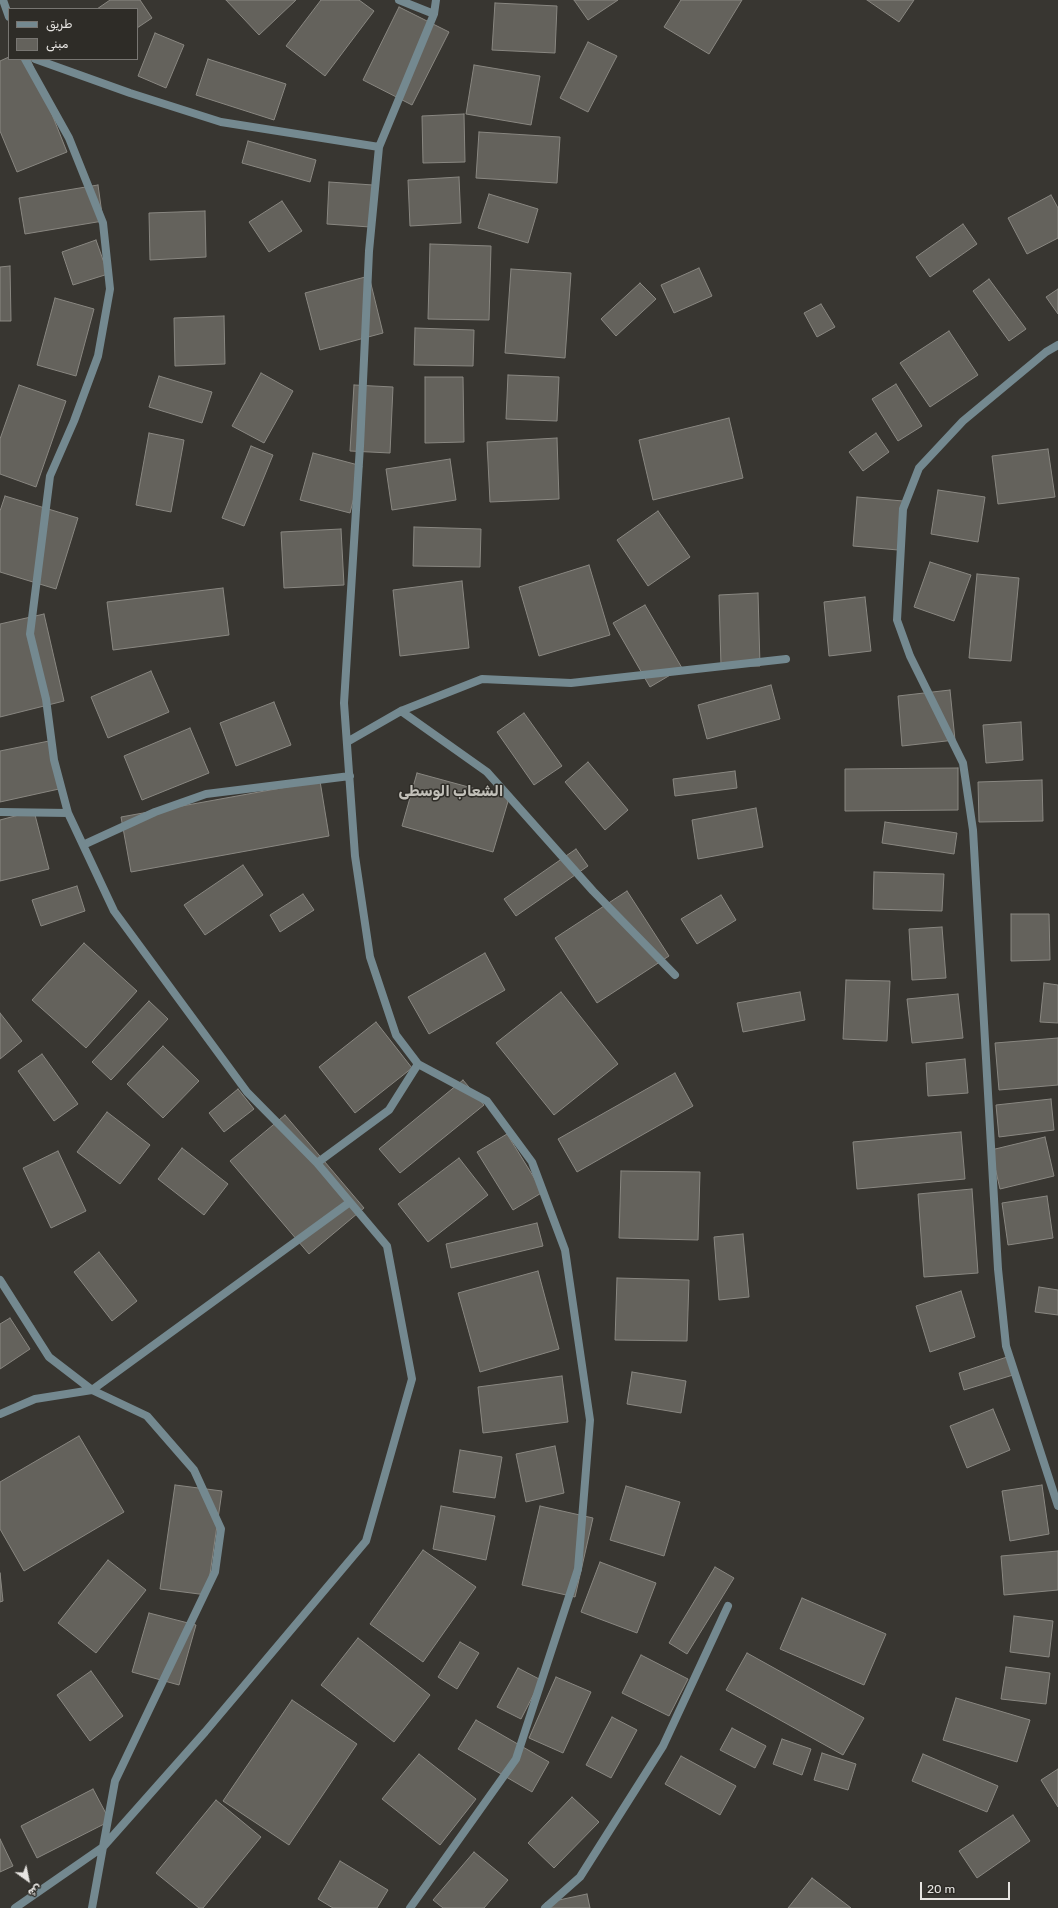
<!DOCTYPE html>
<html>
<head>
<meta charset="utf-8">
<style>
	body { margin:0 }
	#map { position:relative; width:1058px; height:1908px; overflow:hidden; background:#383631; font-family:Rubik,Vazirmatn,sans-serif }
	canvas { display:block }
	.legend { position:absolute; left:8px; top:8px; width:130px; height:52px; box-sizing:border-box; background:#2e2c27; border:1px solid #787672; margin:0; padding:5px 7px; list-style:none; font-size:12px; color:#e7e5e2 }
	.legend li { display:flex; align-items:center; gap:8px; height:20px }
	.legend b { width:20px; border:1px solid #787672 }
	.north { position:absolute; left:8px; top:1860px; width:40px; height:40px; -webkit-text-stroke:3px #2e2c27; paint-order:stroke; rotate:147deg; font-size:11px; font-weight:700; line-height:16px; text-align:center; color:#e7e5e2 }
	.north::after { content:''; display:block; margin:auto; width:14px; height:18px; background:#e7e5e2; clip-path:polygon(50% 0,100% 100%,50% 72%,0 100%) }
	.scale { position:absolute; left:920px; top:1882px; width:90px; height:18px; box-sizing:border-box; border:2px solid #e7e5e2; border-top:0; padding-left:5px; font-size:12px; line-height:14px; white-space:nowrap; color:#e7e5e2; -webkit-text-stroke:3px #2e2c27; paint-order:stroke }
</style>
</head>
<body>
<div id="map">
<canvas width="1058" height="1908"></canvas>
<ul class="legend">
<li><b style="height:5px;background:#748990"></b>طريق</li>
<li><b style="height:11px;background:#64625c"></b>مبنى</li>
</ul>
<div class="north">ش</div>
<div class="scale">20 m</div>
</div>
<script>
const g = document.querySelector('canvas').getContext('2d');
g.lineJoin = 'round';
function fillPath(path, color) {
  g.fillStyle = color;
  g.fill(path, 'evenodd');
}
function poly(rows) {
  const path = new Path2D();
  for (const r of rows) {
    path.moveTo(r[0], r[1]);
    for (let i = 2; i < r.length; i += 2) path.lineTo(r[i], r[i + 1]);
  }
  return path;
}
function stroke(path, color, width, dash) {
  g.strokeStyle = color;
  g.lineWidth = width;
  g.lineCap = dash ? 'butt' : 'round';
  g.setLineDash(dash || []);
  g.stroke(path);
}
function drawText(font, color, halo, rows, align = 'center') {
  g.font = font + ' Rubik,Vazirmatn,sans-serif';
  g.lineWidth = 3;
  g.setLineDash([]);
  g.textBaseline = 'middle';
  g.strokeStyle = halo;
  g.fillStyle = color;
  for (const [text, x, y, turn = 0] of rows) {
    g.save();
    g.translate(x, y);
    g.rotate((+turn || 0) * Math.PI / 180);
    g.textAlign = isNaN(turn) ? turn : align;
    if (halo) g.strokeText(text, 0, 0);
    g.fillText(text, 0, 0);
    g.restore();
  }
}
const building = poly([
	[110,0,140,0,152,18,137,28,137,9,97,9,110,0],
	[226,0,296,0,259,35,226,0],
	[321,0,359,0,374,11,325,76,286,46,321,0],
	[574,0,618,0,588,20,574,0],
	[681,0,742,0,709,54,664,27,681,0],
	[867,0,914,0,899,22,867,0],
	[495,3,557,6,555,53,492,50,495,3],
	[399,7,449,32,412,105,363,80,399,7],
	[155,33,184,45,166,88,138,76,155,33],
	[588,42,617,56,588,112,560,98,588,42],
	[9,57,9,59,30,59,67,152,17,172,0,131,0,61,9,57],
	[208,59,286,84,274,120,196,95,208,59],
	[474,65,540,76,531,125,466,114,474,65],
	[464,114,465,162,423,163,422,116,464,114],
	[479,132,560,137,557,183,476,178,479,132],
	[248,141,316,160,310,182,242,163,248,141],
	[459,177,461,223,410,226,408,180,459,177],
	[329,182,373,185,370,227,327,224,329,182],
	[98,185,103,221,25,234,19,198,98,185],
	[489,194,538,209,528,243,478,228,489,194],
	[1051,195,1058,208,1058,238,1027,254,1008,218,1051,195],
	[282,201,302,231,269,252,249,222,282,201],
	[205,211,206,257,150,260,149,213,205,211],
	[963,224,977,244,930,277,916,257,963,224],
	[96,240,108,274,73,285,62,252,96,240],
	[430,244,491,246,489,320,428,319,430,244],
	[10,266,11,321,0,321,0,267,10,266],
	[699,268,712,296,674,313,661,285,699,268],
	[511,269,571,273,565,358,505,353,511,269],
	[369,276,383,333,320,350,305,293,369,276],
	[989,279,1026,329,1009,341,973,291,989,279],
	[640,283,656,299,616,336,601,319,640,283],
	[1058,289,1058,314,1046,297,1058,289],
	[55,298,94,309,76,376,37,365,55,298],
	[821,304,835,327,817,337,804,313,821,304],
	[224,316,225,364,175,366,174,318,224,316],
	[415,328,474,330,473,366,414,365,415,328],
	[949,331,978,375,930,407,900,363,949,331],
	[261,373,293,391,264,443,232,426,261,373],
	[508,375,559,377,557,421,506,419,508,375],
	[159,376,212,392,202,423,149,407,159,376],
	[425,377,463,377,464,442,425,443,425,377],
	[896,384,922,426,898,441,872,399,896,384],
	[19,385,66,401,36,487,0,474,0,439,19,385],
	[354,385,393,387,390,453,350,451,354,385],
	[729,418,743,478,653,500,639,440,729,418],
	[149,433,184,440,171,512,136,505,149,433],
	[876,433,889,452,863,471,849,452,876,433],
	[557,438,559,499,490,502,487,442,557,438],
	[251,446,273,455,244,526,222,518,251,446],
	[1048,449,1055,497,998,504,992,456,1048,449],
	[313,453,362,466,350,513,300,500,313,453],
	[450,459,456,500,392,510,386,469,450,459],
	[938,490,985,497,978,542,931,534,938,490],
	[5,496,78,518,56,589,0,572,0,511,5,496],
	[857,497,903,501,898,550,853,546,857,497],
	[658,511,690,557,648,586,617,540,658,511],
	[414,527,481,529,480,567,413,566,414,527],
	[341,529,344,585,284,588,281,532,341,529],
	[930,562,971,575,954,621,914,607,930,562],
	[589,565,610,635,539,656,519,587,589,565],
	[977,574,1019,578,1011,661,969,658,977,574],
	[462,581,469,648,400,656,393,590,462,581],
	[223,588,229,635,113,650,107,602,223,588],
	[758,593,760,666,721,666,719,595,758,593],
	[865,597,871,651,829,656,824,602,865,597],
	[645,605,682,668,650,687,613,623,645,605],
	[44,614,64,701,0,717,0,624,44,614],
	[151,671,169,712,108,738,91,697,151,671],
	[771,685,780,719,707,739,698,705,771,685],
	[950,690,955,740,902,746,898,696,950,690],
	[274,702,291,745,236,766,220,723,274,702],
	[524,713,562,766,534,785,497,732,524,713],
	[1021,722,1023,760,986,763,983,725,1021,722],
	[190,728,209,773,142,800,124,756,190,728],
	[49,741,59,789,0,802,0,751,49,741],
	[588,762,628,810,605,830,565,782,588,762],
	[958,768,958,810,845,811,845,769,958,768],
	[735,771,737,788,675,796,673,779,735,771],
	[417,773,509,798,493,852,402,826,417,773],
	[1042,780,1043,821,979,822,978,782,1042,780],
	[320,781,329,836,131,872,121,817,320,781],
	[756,808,763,847,698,859,692,820,756,808],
	[34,811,49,869,0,881,0,820,34,811],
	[885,822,957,833,954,854,882,843,885,822],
	[576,849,588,866,516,916,504,899,576,849],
	[243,865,263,895,205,935,184,905,243,865],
	[874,872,944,874,942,911,873,909,874,872],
	[77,886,85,911,41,926,32,900,77,886],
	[627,891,669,956,597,1003,555,938,627,891],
	[303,894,314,910,280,932,270,915,303,894],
	[721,895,736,920,697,944,681,919,721,895],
	[1011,914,1049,914,1050,960,1011,961,1011,914],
	[942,927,946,978,912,980,909,929,942,927],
	[84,943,137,991,86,1048,32,1000,84,943],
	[485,953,505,990,429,1034,408,997,485,953],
	[846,980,890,981,887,1041,843,1039,846,980],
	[1044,983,1058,985,1058,1023,1040,1022,1044,983],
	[561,992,618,1064,554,1115,496,1043,561,992],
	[800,992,805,1020,743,1032,737,1003,800,992],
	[958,994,963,1038,912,1043,907,999,958,994],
	[149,1001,168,1019,111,1080,92,1062,149,1001],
	[0,1013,22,1041,0,1059,0,1013],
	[376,1022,412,1068,355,1113,319,1067,376,1022],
	[1058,1038,1058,1085,999,1090,995,1043,1058,1038],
	[163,1046,199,1081,163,1118,127,1084,163,1046],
	[42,1054,78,1104,54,1121,18,1071,42,1054],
	[965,1059,968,1093,928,1096,926,1063,965,1059],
	[675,1073,693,1106,577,1172,558,1139,675,1073],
	[463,1080,484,1105,400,1173,379,1149,463,1080],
	[238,1089,254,1109,224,1132,209,1113,238,1089],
	[1051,1099,1054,1130,999,1137,996,1105,1051,1099],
	[107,1112,150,1145,120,1184,77,1152,107,1112],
	[285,1115,364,1208,309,1254,230,1161,285,1115],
	[961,1132,965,1179,857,1189,853,1142,961,1132],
	[507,1134,543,1192,513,1210,477,1152,507,1134],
	[1045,1137,1054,1176,1000,1189,991,1150,1045,1137],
	[182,1148,228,1184,204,1215,158,1179,182,1148],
	[58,1151,86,1211,51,1228,23,1168,58,1151],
	[459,1158,488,1195,428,1242,398,1204,459,1158],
	[621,1171,700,1172,698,1240,619,1238,621,1171],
	[972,1189,978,1273,924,1277,918,1194,972,1189],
	[1047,1196,1053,1238,1008,1245,1002,1203,1047,1196],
	[537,1223,543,1246,451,1268,446,1244,537,1223],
	[743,1234,749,1297,719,1300,714,1237,743,1234],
	[99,1252,137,1301,112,1321,74,1272,99,1252],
	[538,1271,559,1349,480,1372,458,1293,538,1271],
	[617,1278,689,1280,687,1341,615,1340,617,1278],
	[1039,1287,1058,1290,1058,1315,1035,1312,1039,1287],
	[961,1291,975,1337,930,1352,916,1306,961,1291],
	[10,1318,30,1349,0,1369,0,1324,10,1318],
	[1007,1357,1013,1375,964,1390,959,1373,1007,1357],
	[632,1372,686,1381,681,1413,627,1404,632,1372],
	[562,1376,568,1422,483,1433,478,1387,562,1376],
	[993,1409,1010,1450,967,1468,950,1426,993,1409],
	[79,1436,124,1512,24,1571,0,1529,0,1482,79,1436],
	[555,1446,564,1493,526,1502,516,1454,555,1446],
	[460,1450,502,1457,495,1498,453,1492,460,1450],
	[175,1485,222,1491,207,1595,160,1589,175,1485],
	[1042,1485,1049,1534,1010,1541,1002,1491,1042,1485],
	[626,1486,680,1502,664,1556,610,1540,626,1486],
	[441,1506,495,1516,486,1560,433,1549,441,1506],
	[540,1506,593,1518,575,1597,522,1585,540,1506],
	[423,1550,476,1587,423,1662,370,1624,423,1550],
	[1058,1551,1058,1590,1004,1595,1001,1556,1058,1551],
	[108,1560,146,1590,96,1653,58,1623,108,1560],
	[600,1562,656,1583,637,1633,581,1612,600,1562],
	[715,1567,734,1578,687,1654,669,1643,715,1567],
	[0,1573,3,1601,0,1602,0,1573],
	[802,1598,886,1634,864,1685,780,1649,802,1598],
	[149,1613,196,1625,179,1685,132,1672,149,1613],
	[1014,1616,1053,1621,1049,1657,1010,1652,1014,1616],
	[358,1638,430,1695,394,1742,321,1685,358,1638],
	[460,1642,479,1653,457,1689,438,1677,460,1642],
	[747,1653,864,1718,843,1755,726,1690,747,1653],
	[641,1655,688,1679,669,1716,622,1693,641,1655],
	[1006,1667,1050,1673,1046,1704,1001,1699,1006,1667],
	[518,1668,541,1680,521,1719,497,1707,518,1668],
	[91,1671,123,1716,90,1741,57,1695,91,1671],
	[556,1677,591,1692,563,1753,529,1738,556,1677],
	[956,1698,1030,1720,1017,1762,943,1740,956,1698],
	[292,1700,357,1744,289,1845,223,1801,292,1700],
	[612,1717,637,1730,611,1778,586,1765,612,1717],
	[476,1720,549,1762,532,1792,458,1749,476,1720],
	[732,1728,766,1746,755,1768,720,1750,732,1728],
	[782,1739,811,1749,802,1775,773,1764,782,1739],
	[822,1753,856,1764,848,1790,814,1780,822,1753],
	[419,1754,476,1799,440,1845,382,1799,419,1754],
	[923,1754,998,1786,987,1812,912,1781,923,1754],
	[681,1756,736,1786,720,1815,665,1784,681,1756],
	[1058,1769,1058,1807,1041,1780,1058,1769],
	[93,1789,110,1821,37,1858,21,1826,93,1789],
	[572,1797,599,1822,554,1868,528,1843,572,1797],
	[216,1800,261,1837,203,1908,199,1908,156,1873,216,1800],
	[1013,1815,1030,1841,977,1878,959,1851,1013,1815],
	[0,1839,13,1866,0,1872,0,1839],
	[474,1852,508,1880,484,1908,443,1908,433,1900,474,1852],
	[340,1861,388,1890,377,1908,333,1908,318,1899,340,1861],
	[812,1878,851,1908,788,1908,812,1878],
	[587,1894,590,1908,546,1908,545,1903,587,1894]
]);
fillPath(building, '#64625c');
stroke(building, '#898781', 1);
stroke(poly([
	[3,0,9,17],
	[399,0,434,14],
	[25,59,69,138,103,223,110,289,98,356,74,421,50,476,30,634,46,699,54,760,68,813,114,911,247,1092,317,1163,387,1246,412,1379,366,1541,205,1732,103,1847,92,1908],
	[35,59,130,93,221,122,379,147],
	[1058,345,1046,352,963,421,919,468,903,509,897,620,910,656,963,763,973,830,998,1269,1006,1346,1058,1506],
	[401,711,487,772,593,891,675,975],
	[347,742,401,711,482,679,571,683,786,659],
	[0,812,68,813],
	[83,845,155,812,206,794,350,776],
	[317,1163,389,1110,418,1064],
	[0,1280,49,1357,92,1390,147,1416,194,1470,221,1529,215,1572,115,1781,103,1847,15,1908],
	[0,1414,35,1399,92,1390,350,1202],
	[410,1908,516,1759,578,1569,590,1420,565,1250,532,1162,487,1101,418,1064,396,1035,370,957,355,856,344,703,360,446,369,251,379,147,434,14,436,0],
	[545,1908,580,1877,663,1746,728,1606]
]), '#748990', 8);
drawText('bold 15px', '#c2c0b9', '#2e2c27', [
	["الشعاب الوسطى",451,792]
]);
</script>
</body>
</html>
